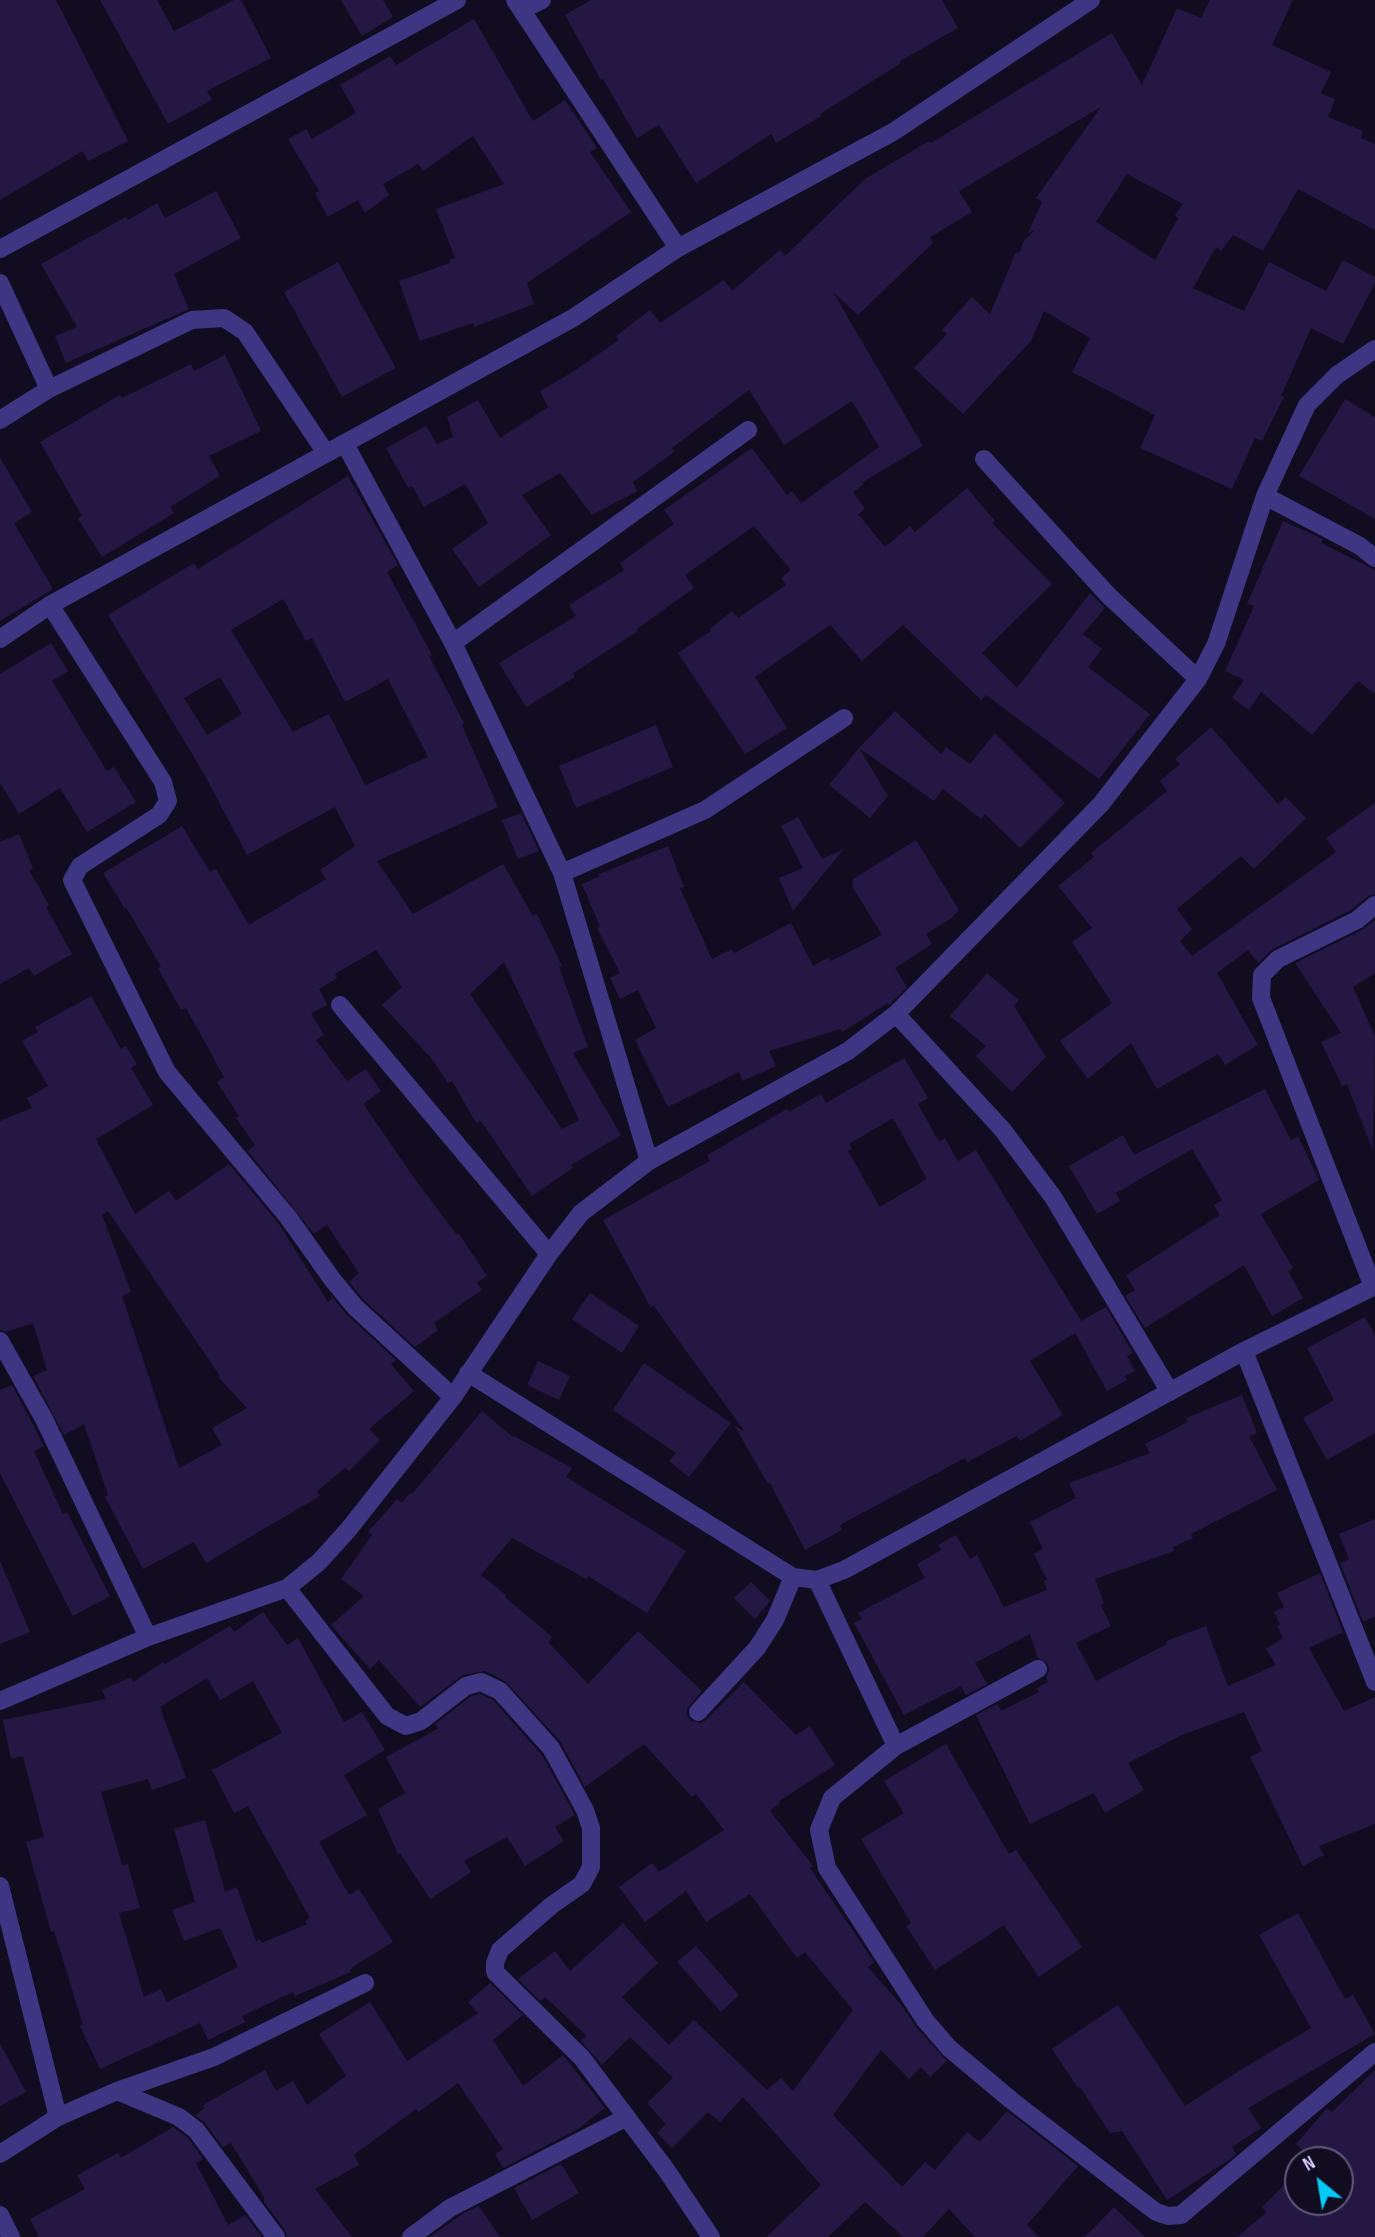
<!DOCTYPE html>
<html>
<head>
<meta charset="utf-8">
<style>
	body { margin:0 }
	#map { position:relative; width:1375px; height:2237px; overflow:hidden; background:#120c21; font-family:"Sofia Sans Condensed",sans-serif }
	canvas { display:block }
	.north { position:absolute; left:1284px; top:2146px; width:70px; height:70px; box-sizing:border-box; background:#120c21; border:2px solid #60597a; border-radius:50%; rotate:330deg; font-size:19px; font-weight:700; line-height:28px; text-align:center; color:#d6cdff }
	.north::after { content:''; display:block; margin:auto; width:24px; height:32px; background:#00caf8; clip-path:polygon(50% 0,100% 100%,50% 72%,0 100%) }
</style>
</head>
<body>
<div id="map">
<canvas width="1375" height="2237"></canvas>
<div class="north">N</div>
</div>
<script>
const g = document.querySelector('canvas').getContext('2d');
g.lineJoin = 'round';
function fillPath(path, color) {
  g.fillStyle = color;
  g.fill(path, 'evenodd');
}
function poly(rows) {
  const path = new Path2D();
  for (const r of rows) {
    path.moveTo(r[0], r[1]);
    for (let i = 2; i < r.length; i += 2) path.lineTo(r[i], r[i + 1]);
  }
  return path;
}
function stroke(path, color, width, dash) {
  g.strokeStyle = color;
  g.lineWidth = width;
  g.lineCap = dash ? 'butt' : 'round';
  g.setLineDash(dash || []);
  g.stroke(path);
}
fillPath(poly([
	[0,0,56,0,128,141,88,161,83,151,0,200],
	[100,0,157,0,174,31,234,0,241,0,271,58,207,91,212,100,168,124],
	[341,0,383,0,393,17,362,36],
	[591,0,942,0,958,28,900,61,901,63,820,114,821,116,776,143,771,134,696,183,659,125,637,138,603,79,601,80,565,15],
	[1210,0,1293,0,1272,45,1331,72,1321,93,1335,99,1328,117,1363,131,1361,138,1375,144,1375,230,1298,189,1263,251,1233,235,1221,251,1216,247,1193,288,1244,311,1269,262,1326,291,1343,260,1375,277,1375,283,1343,344,1311,328,1281,396,1284,397,1262,441,1255,438,1232,489,1140,448,1155,415,1072,372,1090,338,1044,311,1031,341,963,414,914,368,947,334,942,330,972,297,990,314,1016,252,1019,253,1024,241,1035,230,1028,233,1042,202,1036,198,1101,107,959,191,972,212,930,237,933,243,858,315,833,292,923,446,863,482,864,484,853,492,865,509,858,514,885,547,910,526,915,532,967,488,995,521,992,523,1052,584,982,653,1017,688,1090,593,1105,608,1083,634,1102,649,1088,667,1150,714,1099,779,986,695,981,700,903,625,862,661,830,625,755,677,787,728,745,754,678,653,711,631,710,629,732,611,738,618,786,585,781,578,791,570,754,526,685,575,694,588,637,629,638,631,573,673,575,677,526,707,499,663,576,616,569,605,624,570,620,563,674,524,664,510,752,448,787,495,792,491,801,503,879,447,852,401,784,445,749,390,672,448,674,452,633,482,637,491,592,515,560,473,522,495,551,535,479,587,452,549,488,523,465,484,424,507,412,486,408,488,386,448,426,426,437,444,453,437,447,417,478,400,500,438,548,407,540,391,571,373,619,340,616,336,650,310,660,323,724,280,732,291,780,250,785,256,865,179,929,141,931,143,1112,33,1142,85,1177,8,1201,18],
	[1127,174,1183,204,1175,215,1178,218,1155,260,1096,222],
	[474,19,533,121,565,100,597,148,590,152,631,212,527,283,534,304,474,327,473,323,420,341,399,281,450,263,449,260,455,258,436,209,504,184,473,136,423,171,418,164,383,184,389,195,365,213,358,200,328,217,315,193,319,191,288,139,306,129,312,139,356,113,340,85,390,56,396,65],
	[216,191,241,238,174,274,189,309,66,363,55,336,77,327,41,264,126,217,128,220,157,203,165,218],
	[338,262,396,368,342,397,284,292],
	[225,355,261,431,209,456,220,476,170,507,174,513,102,557,78,519,82,516,40,442,120,395,122,398,191,364,194,371],
	[1345,399,1375,417,1375,519,1299,476],
	[0,458,32,512,14,523,53,589,0,621],
	[348,476,398,565,387,572,432,655,429,656,464,723,462,725,498,807,377,861,413,914,503,864,533,916,537,914,562,966,559,967,588,1047,573,1053,621,1135,571,1165,573,1168,532,1196,481,1121,476,1123,452,1081,448,1083,431,1058,382,1005,402,987,376,950,335,974,337,978,319,989,327,1005,311,1013,324,1035,316,1040,347,1081,366,1069,381,1091,364,1103,364,1105,412,1175,457,1235,459,1234,487,1276,477,1283,482,1290,434,1323,438,1330,415,1347,363,1299,349,1282,359,1273,327,1225,314,1234,248,1151,255,1145,236,1118,239,1116,217,1082,224,1077,186,1008,181,1010,158,968,161,967,126,907,125,909,103,873,182,826,210,872,216,869,249,925,326,879,320,870,355,846,335,807,247,855,203,772,108,615,194,563,198,569],
	[283,599,306,641,312,638,345,702,388,679,428,757,365,785,329,714,293,732,231,630],
	[220,677,242,714,207,735,184,698],
	[504,962,579,1120,562,1129,470,994],
	[1283,521,1323,539,1321,543,1375,570,1375,694,1358,681,1312,735,1261,692,1249,710,1232,698,1244,680,1225,671,1254,606,1247,604],
	[51,643,68,671,52,681,107,771,114,767,136,802,87,832,60,788,19,814,0,783,0,674],
	[895,711,941,754,946,747,970,764,995,733,1065,803,1020,848,985,814,981,819,943,789,934,801,859,748],
	[656,725,673,767,576,808,559,766],
	[1211,727,1278,804,1286,797,1306,818,1254,869,1241,856,1177,909,1192,929,1180,941,1192,956,1336,852,1326,838,1375,803,1375,894,1368,896,1351,910,1273,949,1258,963,1248,950,1217,973,1258,1045,1225,1065,1218,1054,1157,1089,1131,1043,1088,1079,1060,1041,1112,1003,1072,942,1092,928,1058,886,1094,857,1091,853,1167,791,1160,781,1180,764,1175,759],
	[859,748,888,796,870,818,829,785],
	[521,813,539,851,518,859,502,820],
	[798,817,822,859,844,849,793,911,779,878,803,868,781,826],
	[19,834,33,868,29,870,49,905,46,907,72,954,34,976,29,968,0,984,0,842],
	[916,840,959,910,950,919,926,934,932,944,895,968,907,987,889,1005,888,1003,842,1032,841,1029,769,1051,776,1066,743,1081,739,1072,668,1107,635,1040,656,1028,638,990,620,999,610,978,620,973,597,928,600,927,582,884,600,876,599,874,668,846,684,887,680,888,712,959,732,949,734,953,791,923,813,966,829,957,831,961,882,935,853,888,853,879],
	[1375,920,1375,973,1353,987,1375,1036,1373,1151,1347,1084,1342,1086,1321,1042,1341,1033,1295,963,1362,930],
	[987,973,1019,1000,1014,1006,1046,1057,1012,1092,976,1056,986,1046,950,1016],
	[91,996,121,1049,126,1046,137,1064,131,1068,153,1105,96,1139,135,1214,169,1191,176,1201,229,1164,279,1224,328,1302,332,1297,347,1315,396,1360,391,1364,414,1391,369,1429,380,1440,349,1471,345,1468,317,1491,320,1496,206,1563,194,1542,143,1569,105,1497,108,1495,84,1424,64,1435,33,1376,47,1370,33,1323,6,1332,0,1330,0,1121,32,1108,27,1098,48,1086,22,1041,38,1032,35,1027],
	[108,1211,220,1376,218,1377,247,1408,212,1428,222,1445,179,1468,122,1296,131,1292,102,1215],
	[904,1058,928,1098,918,1104,939,1142,945,1138,958,1161,976,1150,1081,1321,1106,1307,1133,1353,1127,1356,1135,1371,1125,1376,1127,1380,1107,1391,1075,1333,1030,1361,1063,1415,1020,1441,1017,1436,967,1462,965,1458,840,1525,842,1530,805,1550,770,1483,768,1484,734,1425,745,1432,653,1305,651,1308,603,1220,710,1161,707,1155,787,1109,789,1112,821,1094,826,1103],
	[893,1118,927,1179,880,1207,848,1151,852,1149,849,1144],
	[1265,1089,1291,1140,1298,1136,1319,1180,1261,1214,1293,1268,1288,1271,1303,1298,1272,1316,1244,1265,1145,1328,1125,1296,1135,1290,1126,1275,1220,1215,1214,1205,1222,1200,1192,1149,1116,1193,1120,1201,1097,1214,1069,1166,1123,1135,1134,1155],
	[590,1293,639,1326,622,1353,572,1319],
	[1365,1317,1375,1335,1375,1433,1327,1460,1303,1418,1334,1400,1307,1348],
	[538,1361,570,1376,559,1400,527,1385],
	[644,1363,731,1423,689,1477,669,1461,676,1453,613,1410],
	[12,1385,44,1446,34,1451,63,1514,67,1512,110,1596,73,1616,0,1473,0,1390],
	[1242,1395,1257,1433,1249,1436,1277,1490,1191,1534,1193,1538,1173,1547,1174,1551,1095,1579,1104,1603,1101,1605,1111,1626,1076,1643,1096,1681,1167,1644,1166,1641,1206,1626,1228,1686,1276,1665,1266,1649,1283,1638,1277,1626,1280,1625,1274,1612,1284,1607,1277,1593,1320,1573,1343,1632,1309,1648,1344,1711,1375,1697,1375,1824,1319,1846,1324,1855,1303,1866,1250,1757,1262,1751,1244,1712,1182,1735,1128,1763,1144,1790,1105,1813,1094,1793,1030,1824,976,1715,997,1704,1001,1711,1039,1692,1037,1688,1048,1682,1046,1677,1049,1670,1048,1664,1038,1658,1030,1634,975,1663,987,1684,966,1695,961,1686,904,1715,854,1623,862,1619,858,1613,925,1578,917,1564,941,1550,938,1545,956,1535,970,1559,977,1555,1004,1607,1047,1590,1044,1581,1047,1580,1034,1554,1043,1549,1030,1522,1076,1498,1069,1483,1150,1453,1145,1444,1188,1422,1186,1418],
	[482,1411,513,1437,514,1436,572,1468,566,1477,686,1551,647,1613,588,1576,586,1579,512,1538,481,1575,506,1595,505,1597,552,1637,548,1642,588,1684,638,1631,702,1691,687,1709,687,1716,691,1721,701,1723,706,1720,744,1682,796,1735,810,1726,835,1765,779,1801,780,1803,770,1811,813,1866,810,1868,874,1962,868,1967,902,2006,916,2027,947,2061,930,2077,921,2067,909,2079,881,2050,833,2115,902,2187,925,2162,935,2170,967,2132,980,2142,1007,2111,1078,2166,1027,2225,1039,2237,975,2237,949,2209,923,2237,903,2237,865,2202,828,2237,766,2237,821,2185,743,2097,720,2122,708,2112,672,2148,657,2133,666,2124,647,2103,673,2078,630,2037,602,2065,581,2041,587,2036,545,1997,540,2001,518,1979,555,1951,570,1971,623,1923,658,1963,622,1997,669,2045,694,2020,767,2090,781,2078,793,2091,853,2010,805,1952,797,1958,750,1894,706,1922,686,1891,645,1922,619,1887,652,1863,659,1872,724,1830,696,1794,692,1797,644,1744,585,1787,560,1741,505,1681,485,1671,463,1675,420,1707,379,1660,370,1669,331,1625,364,1596,341,1579,372,1535,368,1532,397,1499,402,1503,410,1493,412,1494],
	[1375,1519,1375,1616,1363,1622,1340,1563,1349,1559,1339,1534],
	[0,1561,30,1632,0,1644],
	[751,1582,770,1601,755,1619,734,1598],
	[263,1612,287,1645,298,1638,344,1722,362,1712,385,1750,344,1775,367,1815,319,1842,349,1895,359,1889,393,1942,357,1964,350,1970,351,1972,295,1996,293,1992,242,2016,245,2022,208,2040,200,2023,100,2069,80,2026,83,2025,54,1931,51,1932,26,1842,44,1837,23,1756,11,1759,3,1720,106,1699,102,1690,131,1677,133,1682,163,1662,165,1664,230,1626,234,1632],
	[207,1678,220,1700,253,1681,282,1733,212,1770,234,1813,248,1806,310,1918,305,1921,307,1924,262,1943,260,1939,256,1941,237,1887,225,1892,205,1820,174,1829,195,1902,172,1910,184,1941,220,1928,238,1967,167,2002,161,1989,144,1997,119,1913,140,1908,128,1864,122,1865,101,1792,148,1779,152,1790,186,1778,160,1707],
	[480,1694,493,1700,542,1755,575,1815,555,1827,564,1841,525,1866,507,1837,464,1861,471,1872,430,1899,400,1853,398,1854,378,1809,405,1793,386,1757,439,1728,435,1724,471,1696],
	[946,1744,1009,1854,1016,1850,1082,1947,1039,1977,1004,1925,935,1970,906,1926,911,1923,861,1839,904,1813,884,1781],
	[1298,1913,1345,1999,1353,1995,1375,2034,1248,2108,1261,2128,1232,2147,1236,2154,1232,2158,1167,2200,1122,2131,1110,2133,1080,2087,1078,2088,1052,2049,1118,2005,1185,2106,1242,2069,1311,2028,1259,1935],
	[696,1946,739,1995,721,2012,677,1962],
	[490,1983,523,2015,493,2040,523,2086,563,2055,605,2108,578,2129,503,2168,495,2154,503,2149,458,2083,419,2112,416,2109,354,2155,359,2165,315,2189,352,2237,287,2237,285,2230,264,2202,264,2197,231,2143,223,2147,205,2123,195,2115,205,2108,203,2105,265,2070,276,2091,293,2081,307,2105,346,2076,319,2034,370,2002,407,2061,478,2013,468,2002],
	[0,2043,26,2092,0,2106],
	[1375,2070,1375,2237,1237,2237,1267,2212,1262,2207,1298,2171,1298,2202,1340,2202,1340,2160,1313,2160,1296,2144,1327,2108,1332,2112],
	[173,2127,188,2138,203,2159,196,2163,228,2225,245,2215,262,2237,39,2237,30,2219,85,2189,77,2175,118,2153,121,2158],
	[561,2164,579,2193,532,2220,514,2188],
	[479,2206,500,2237,430,2237,464,2213],
	[1114,2207,1145,2237,1085,2237]
]), '#241743');
stroke(poly([
	[515,0,678,248],
	[522,10,542,0],
	[0,249,457,0],
	[0,283,49,389],
	[0,420,49,389,192,320,224,318,245,332,326,453],
	[345,444,453,643,562,873,649,1161],
	[984,459,1109,596,1198,679],
	[1265,496,1360,546,1375,558],
	[50,605,163,782,168,801,159,815,80,866,72,880,167,1072,288,1217,332,1279,355,1307,453,1397],
	[0,639,50,605,573,318,678,248,893,132,1091,0],
	[453,643,748,430],
	[562,873,705,810,844,718],
	[340,1005,549,1254],
	[896,1014,1002,1129,1053,1197,1170,1392],
	[1373,1287,1261,998,1262,975,1278,959,1357,920,1375,905],
	[0,1341,44,1419,148,1637],
	[1244,1351,1375,1682],
	[468,1373,793,1577,817,1580,844,1570,1244,1351,1375,1286],
	[817,1580,896,1746],
	[287,1588,387,1716,406,1726,421,1721,466,1686,481,1682,500,1691,551,1748,585,1810,591,1828,591,1867,582,1884,552,1905,500,1950,495,1963,495,1972,582,2058,667,2171,711,2237],
	[1038,1669,896,1746,832,1798,819,1830,827,1868,925,2020,949,2048,1011,2100,1156,2212,1168,2216,1181,2215,1375,2052],
	[0,1701,148,1637,287,1588,319,1562,348,1530,453,1397,549,1254,581,1213,649,1161,848,1051,896,1014,1101,804,1198,679,1216,644,1265,496,1307,405,1337,375,1375,349],
	[698,1712,757,1648,775,1620,793,1577],
	[0,1886,58,2117],
	[117,2091,179,2117,196,2130,276,2237],
	[0,2154,58,2117,117,2091,214,2057,365,1983],
	[0,2215,11,2237],
	[411,2237,450,2208,627,2117]
]), '#3e3583', 18);
</script>
</body>
</html>
